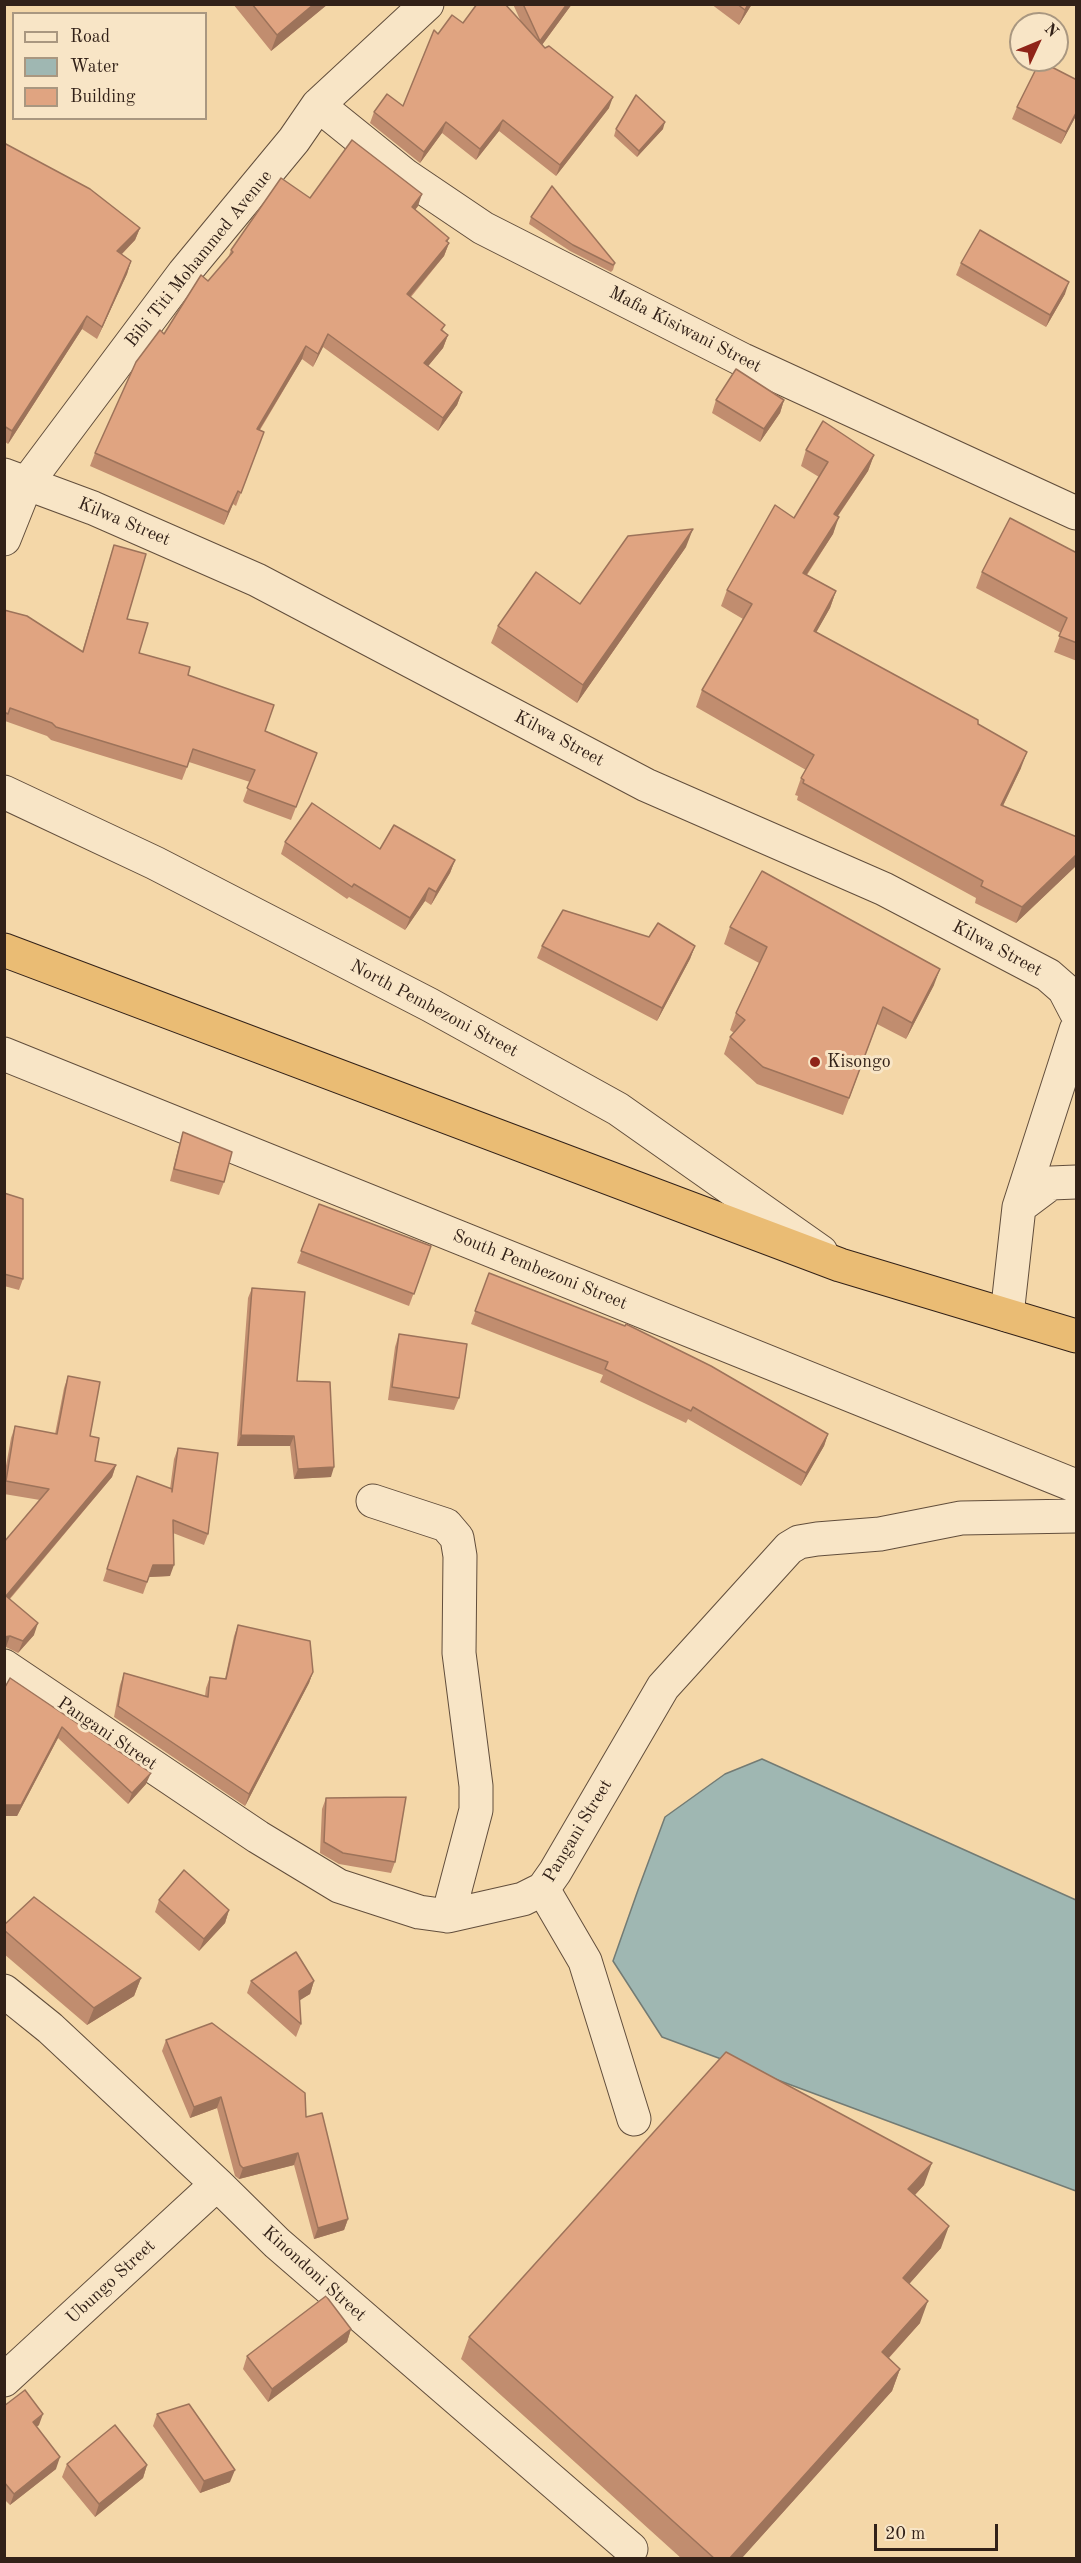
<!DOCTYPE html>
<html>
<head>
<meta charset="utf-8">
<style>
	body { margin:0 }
	#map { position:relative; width:1081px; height:2563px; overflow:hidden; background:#f4d7a8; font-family:"Old Standard TT",serif }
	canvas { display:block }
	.frame { position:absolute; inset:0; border:6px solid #322118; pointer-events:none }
	.legend { position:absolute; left:12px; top:12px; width:195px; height:108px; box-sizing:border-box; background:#f8e5c6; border:2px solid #a99780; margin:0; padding:8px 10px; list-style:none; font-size:18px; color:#322118 }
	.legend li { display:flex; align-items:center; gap:12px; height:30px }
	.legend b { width:30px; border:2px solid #a99780 }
	.north { position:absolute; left:1009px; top:12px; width:60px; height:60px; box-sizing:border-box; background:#f8e5c6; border:2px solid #a99780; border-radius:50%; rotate:46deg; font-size:16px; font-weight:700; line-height:24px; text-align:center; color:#322118 }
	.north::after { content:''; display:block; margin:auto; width:21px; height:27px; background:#8f2418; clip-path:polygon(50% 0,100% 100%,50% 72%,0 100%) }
	.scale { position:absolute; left:874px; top:2524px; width:124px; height:27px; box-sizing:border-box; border:3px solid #322118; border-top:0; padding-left:8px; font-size:18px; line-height:21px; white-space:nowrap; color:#322118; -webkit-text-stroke:4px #f8e5c6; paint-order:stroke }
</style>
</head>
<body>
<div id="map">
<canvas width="1081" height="2563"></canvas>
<div class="frame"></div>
<ul class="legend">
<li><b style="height:8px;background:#f8e5c6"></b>Road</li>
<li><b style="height:16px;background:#9fb7b2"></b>Water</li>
<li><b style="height:16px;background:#e0a481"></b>Building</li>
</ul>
<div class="north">N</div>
<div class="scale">20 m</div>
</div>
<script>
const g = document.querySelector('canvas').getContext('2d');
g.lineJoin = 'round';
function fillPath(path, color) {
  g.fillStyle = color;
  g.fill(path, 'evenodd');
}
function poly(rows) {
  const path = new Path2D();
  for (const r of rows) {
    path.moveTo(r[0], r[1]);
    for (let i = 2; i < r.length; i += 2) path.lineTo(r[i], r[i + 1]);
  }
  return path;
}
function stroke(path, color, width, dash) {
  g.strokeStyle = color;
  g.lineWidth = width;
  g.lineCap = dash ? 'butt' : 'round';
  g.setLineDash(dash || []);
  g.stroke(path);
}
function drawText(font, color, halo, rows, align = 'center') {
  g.font = font + ' "Old Standard TT",serif';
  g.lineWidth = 6;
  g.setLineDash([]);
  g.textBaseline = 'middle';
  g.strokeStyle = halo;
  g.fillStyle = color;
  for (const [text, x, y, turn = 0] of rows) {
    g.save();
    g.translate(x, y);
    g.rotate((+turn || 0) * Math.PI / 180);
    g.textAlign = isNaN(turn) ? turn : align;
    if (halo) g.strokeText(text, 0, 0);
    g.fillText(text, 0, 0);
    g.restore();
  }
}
const water = poly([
	[762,1759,1076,1900,1076,2191,662,2037,613,1961,638,1890,665,1817,725,1774,762,1759]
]);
fillPath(water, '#9fb7b2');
stroke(water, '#737b74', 1.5);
const minor = poly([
	[318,105,406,176,483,228,743,360,1076,513],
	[4,475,93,508,257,580,646,785,884,889,1048,975,1064,989,1076,1012],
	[4,539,26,484,184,273,294,140,318,105,427,4],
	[4,792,155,863,430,1005,618,1109,821,1252],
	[4,1054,1076,1486],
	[1019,1207,1051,1183,1076,1182],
	[1007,1315,1019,1207,1076,1030],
	[373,1501,446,1525,457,1538,460,1556,459,1653,476,1786,476,1810,448,1916],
	[4,1666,258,1837,339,1886,419,1912,448,1916,523,1899,543,1889,555,1872,663,1687,789,1548,799,1542,817,1539,880,1534,961,1518,1076,1516],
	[543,1889,585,1961,634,2119],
	[4,1991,50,2028,217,2184,277,2243,631,2549],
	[4,2380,217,2184]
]);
const highway = poly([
	[4,950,840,1265,1076,1336]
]);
stroke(minor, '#624e3c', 35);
stroke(highway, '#322118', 35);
stroke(minor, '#f8e5c6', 33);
stroke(highway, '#eabc74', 33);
fillPath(poly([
	[233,4,328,4,271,51],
	[513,4,572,4,542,45,609,108,556,176,499,131,476,160,442,133,420,163,370,123,374,112,403,106,438,34,463,23,521,22],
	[711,4,752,4,739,25],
	[1077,80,1077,114,1061,144,1012,119,1017,107],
	[616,129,663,129,637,157,614,136],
	[4,143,140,228,135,240,122,254,131,261,127,274,97,339,82,329,8,444,4,441],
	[310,198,418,206,415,209,449,238,447,242,449,243,444,256,411,297,448,335,443,348,428,366,462,392,457,405,438,431,323,347,313,367,302,359,260,430,264,432,236,506,233,504,224,525,90,466,95,453,164,334,228,258,231,250],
	[531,217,615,263,613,270,611,272,570,251,529,224],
	[961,263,1065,294,1046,327,956,275],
	[716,400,784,400,780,413,760,442,712,413],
	[806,450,874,455,868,471,838,516,833,534,807,575,836,591,830,608,816,632,978,724,1021,768,1003,806,1077,837,1077,865,1016,923,975,903,976,898,797,800,798,796,795,795,801,778,806,770,696,707,702,690,743,619,721,606,727,590,794,518,819,477,801,466],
	[114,545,127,619,139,653,188,675,265,731,317,753,291,820,245,803,243,801,250,782,189,762,182,780,51,740,47,736,5,721,4,723,4,610,82,652,110,558],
	[686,547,577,703,491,643,498,626,580,604],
	[1077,553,1077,661,1054,652,1061,633,976,588,982,572],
	[285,842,380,849,455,860,450,873,431,905,425,901,405,930,349,897,347,899,281,854],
	[730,927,934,985,906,1039,877,1024,843,1115,757,1084,724,1054,730,1037,734,1033,730,1030,736,1013,759,963,724,944],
	[649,937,695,946,690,959,657,1021,537,958,542,946],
	[183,1132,224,1182,219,1195,170,1181,179,1145],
	[4,1193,23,1279,19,1290,4,1286],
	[319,1204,431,1246,409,1306,297,1263],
	[489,1273,828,1434,824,1446,801,1486,688,1419,686,1423,600,1382,603,1375,471,1324],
	[252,1288,297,1381,331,1477,294,1479,290,1446,237,1446,248,1298],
	[399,1334,459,1398,454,1410,388,1400,395,1347],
	[68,1376,90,1436,95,1461,116,1465,112,1477,10,1599,34,1635,18,1653,6,1647,4,1542,40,1500,4,1494,4,1477,11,1438,15,1426,55,1434,64,1388],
	[178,1448,208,1534,204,1545,173,1533,170,1576,149,1577,143,1594,103,1581,137,1476,170,1489,174,1459],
	[238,1625,313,1672,309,1683,245,1806,114,1717,120,1685,124,1673,205,1696,206,1688,210,1677,225,1679,234,1636],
	[10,1678,146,1784,128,1804,58,1738,17,1816,4,1816,4,1689],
	[326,1798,395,1862,391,1873,339,1864,320,1853,322,1809],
	[159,1900,229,1910,225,1923,199,1951,155,1912],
	[4,1925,141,1978,134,1996,87,2025,4,1954],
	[251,1981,314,1981,310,1994,299,2000,301,2024,296,2037,247,1993],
	[166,2040,306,2117,348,2219,344,2230,314,2239,294,2165,239,2179,235,2176,217,2108,190,2118,162,2051],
	[924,2185,915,2195,941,2248,909,2284,920,2323,889,2358,900,2369,892,2391,741,2559,682,2559,461,2359,469,2337],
	[351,2329,347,2342,268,2402,243,2369,247,2356],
	[4,2406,39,2425,36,2427,56,2469,10,2505,4,2499],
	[157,2414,230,2482,200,2493,153,2426],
	[67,2464,147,2465,143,2478,95,2517,62,2477]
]), '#c18d6f');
fillPath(poly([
	[314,4,328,4,271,51,277,35],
	[567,4,572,4,536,53,540,41],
	[748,4,752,4,739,25,745,10],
	[613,97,609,108,556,176,560,165],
	[1077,111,1077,114,1061,144,1066,132],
	[503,120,499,131,476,160,480,149],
	[446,122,442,133,420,163,424,152],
	[665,122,663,129,637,157,639,151],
	[422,194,418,206,408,220,412,207],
	[140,228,135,240,113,263,117,251],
	[449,238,445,248,449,243,444,256,402,306,407,294],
	[131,261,127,274,97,339,102,327],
	[1069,282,1065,294,1046,327,1050,315],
	[87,316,82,329,8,444,12,431],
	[328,334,323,347,313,367,318,354],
	[448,335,443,348,420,376,424,363],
	[306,346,302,359,252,442,257,429],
	[462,392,457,405,438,431,443,418],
	[784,400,780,413,760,442,764,429],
	[874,455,868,471,828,530,834,514],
	[238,491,233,504,224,525,228,512],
	[839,517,833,534,797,589,803,573],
	[693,529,686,547,577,703,583,685],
	[836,591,830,608,808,647,814,631],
	[1027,752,1021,768,995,822,1001,805],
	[1077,854,1077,865,1016,923,1022,907],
	[455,860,450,873,431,905,436,892],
	[429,888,425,901,405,930,410,918],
	[695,946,690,959,657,1021,662,1008],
	[940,969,934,985,906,1039,912,1023],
	[828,1434,824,1446,801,1486,806,1473],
	[241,1435,294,1436,290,1446,237,1446],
	[116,1465,112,1477,4,1605,6,1596],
	[334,1467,331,1477,294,1479,298,1469],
	[153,1565,174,1565,170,1576,149,1577],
	[38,1623,34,1635,18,1653,23,1641],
	[10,1636,6,1647,4,1648,4,1637],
	[313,1672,309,1683,245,1806,249,1794],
	[62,1727,58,1738,17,1816,4,1816,4,1808,6,1805],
	[151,1773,146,1784,128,1804,132,1793],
	[229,1910,225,1923,199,1951,204,1939],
	[141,1978,134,1996,87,2025,94,2008],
	[314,1981,310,1994,294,2004,299,1991],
	[221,2097,217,2108,190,2118,194,2107],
	[298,2153,294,2165,239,2179,243,2168],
	[932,2163,924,2185,900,2211,908,2189],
	[348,2219,344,2230,314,2239,318,2228],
	[949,2226,941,2248,895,2300,903,2278],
	[928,2301,920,2323,874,2374,882,2352],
	[351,2329,347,2342,268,2402,272,2389],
	[900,2369,892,2391,741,2559,729,2559],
	[43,2414,39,2425,28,2433,33,2422],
	[60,2457,56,2469,10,2505,14,2494],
	[147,2465,143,2478,95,2517,99,2504],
	[235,2470,230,2482,200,2493,204,2481]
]), '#9d735a');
const building = poly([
	[252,4,314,4,277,35,252,4],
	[477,4,505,4,545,48,549,46,613,97,560,165,503,120,480,149,446,122,424,152,374,112,387,94,403,106,434,30,438,34,452,15,463,23,477,4],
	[523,4,567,4,540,41,523,4],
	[737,4,748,4,745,10,737,4],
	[1040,61,1077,80,1077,111,1066,132,1017,107,1040,61],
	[636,95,665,122,639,151,616,129,636,95],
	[352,140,422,194,412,207,449,238,446,241,449,243,407,294,445,325,441,330,448,335,424,363,462,392,443,418,328,334,318,354,306,346,257,429,264,432,241,493,238,491,228,512,95,453,136,362,160,330,164,334,201,275,208,281,233,252,231,250,281,178,310,198,352,140],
	[4,143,90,189,140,228,117,251,131,261,102,327,87,316,12,431,4,426,4,143],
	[552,186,615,263,613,265,573,245,531,217,552,186],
	[980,230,1069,282,1050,315,961,263,980,230],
	[736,369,784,400,764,429,716,400,736,369],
	[823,421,874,455,834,514,839,517,803,573,836,591,814,631,978,720,978,724,1027,752,1001,805,1077,837,1077,854,1022,907,981,886,983,881,803,783,804,780,801,778,814,755,702,690,752,604,727,590,775,505,794,518,828,462,806,450,823,421],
	[1010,518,1077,553,1077,643,1059,636,1067,618,982,572,1010,518],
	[693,529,583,685,498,626,536,572,580,604,628,536,693,529],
	[114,545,146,554,127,619,148,623,139,653,190,667,188,675,274,705,265,731,317,753,296,807,250,790,247,788,255,770,193,749,187,767,56,727,52,723,10,708,8,714,4,712,4,610,27,616,83,652,114,545],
	[312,803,380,849,394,825,455,860,436,892,429,888,410,918,354,884,352,887,285,842,312,803],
	[762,871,940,969,912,1023,883,1007,849,1098,763,1067,730,1037,745,1020,736,1013,767,947,730,927,762,871],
	[563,910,649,937,658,923,695,946,662,1008,542,946,563,910],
	[183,1132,232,1152,224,1182,174,1169,183,1132],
	[4,1193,23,1199,23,1279,4,1274,4,1193],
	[319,1204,431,1246,414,1294,301,1251,319,1204],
	[489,1273,625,1326,626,1324,711,1366,828,1434,806,1473,693,1407,691,1411,605,1369,608,1362,475,1311,489,1273],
	[252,1288,305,1292,297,1381,330,1382,334,1467,298,1469,294,1436,241,1435,252,1288],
	[399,1334,467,1344,459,1398,392,1387,399,1334],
	[68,1376,100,1382,90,1436,99,1438,95,1461,116,1465,6,1596,38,1623,23,1641,10,1636,4,1637,4,1542,49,1489,6,1481,15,1426,57,1434,68,1376],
	[178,1448,218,1453,208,1534,173,1520,174,1565,153,1565,147,1582,107,1569,137,1476,172,1489,172,1492,178,1448],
	[238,1625,310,1641,313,1672,249,1794,118,1706,124,1673,208,1697,210,1677,226,1679,238,1625],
	[10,1678,151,1773,132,1793,62,1727,21,1805,6,1805,4,1804,4,1689,10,1678],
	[406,1797,395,1862,343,1853,324,1842,326,1798,406,1797],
	[184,1870,229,1910,204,1939,159,1900,184,1870],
	[34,1897,141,1978,94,2008,4,1930,4,1925,34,1897],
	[296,1952,314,1981,299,1991,301,2024,251,1981,296,1952],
	[212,2023,305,2093,306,2117,322,2113,348,2219,318,2228,298,2153,243,2168,240,2165,221,2097,194,2107,166,2040,212,2023],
	[726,2052,932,2163,908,2189,949,2226,903,2278,928,2301,882,2352,900,2369,729,2559,715,2559,469,2337,726,2052],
	[326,2296,351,2329,272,2389,247,2356,326,2296],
	[25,2390,43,2414,33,2422,60,2457,14,2494,4,2482,4,2406,25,2390],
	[189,2404,235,2470,204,2481,157,2414,189,2404],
	[115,2425,147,2465,99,2504,67,2464,115,2425]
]);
fillPath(building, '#e0a481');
stroke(building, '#9d735a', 1.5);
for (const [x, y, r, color] of [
	[815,1062,6,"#8f2418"]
]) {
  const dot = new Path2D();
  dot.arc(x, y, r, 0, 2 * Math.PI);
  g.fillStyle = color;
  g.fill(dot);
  stroke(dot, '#f8e5c6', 2);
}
drawText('18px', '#322118', '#f8e5c6', [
	["Bibi Titi Mohammed Avenue",199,259,-51],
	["Mafia Kisiwani Street",685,330,27],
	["Kilwa Street",124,522,23],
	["Kilwa Street",559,739,28],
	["Kilwa Street",997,949,28],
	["North Pembezoni Street",434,1009,28],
	["South Pembezoni Street",540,1270,22],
	["Pangani Street",107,1734,34],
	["Pangani Street",578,1831,-59],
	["Kinondoni Street",314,2274,42],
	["Ubungo Street",111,2282,-43]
]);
drawText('18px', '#322118', '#f8e5c6', [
	["Kisongo",827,1062]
], 'left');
</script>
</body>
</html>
